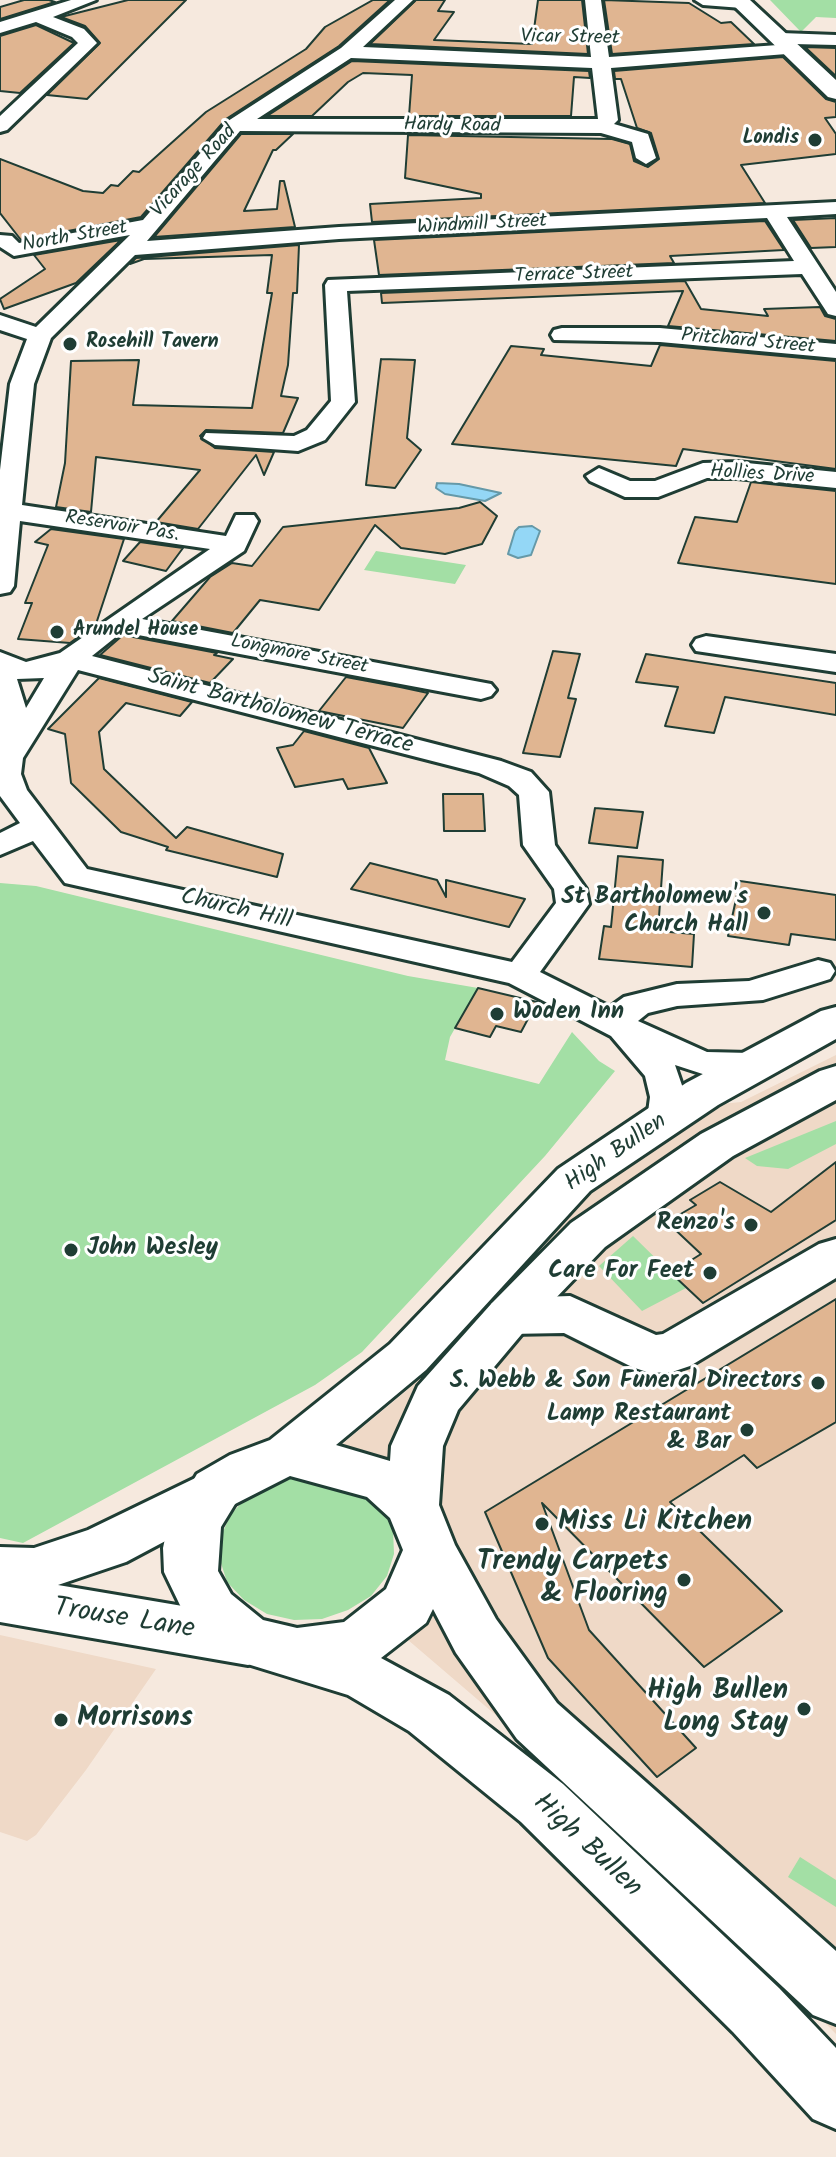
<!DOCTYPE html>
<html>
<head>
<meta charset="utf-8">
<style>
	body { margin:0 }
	canvas { display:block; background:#f6e9de }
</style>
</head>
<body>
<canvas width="836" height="2157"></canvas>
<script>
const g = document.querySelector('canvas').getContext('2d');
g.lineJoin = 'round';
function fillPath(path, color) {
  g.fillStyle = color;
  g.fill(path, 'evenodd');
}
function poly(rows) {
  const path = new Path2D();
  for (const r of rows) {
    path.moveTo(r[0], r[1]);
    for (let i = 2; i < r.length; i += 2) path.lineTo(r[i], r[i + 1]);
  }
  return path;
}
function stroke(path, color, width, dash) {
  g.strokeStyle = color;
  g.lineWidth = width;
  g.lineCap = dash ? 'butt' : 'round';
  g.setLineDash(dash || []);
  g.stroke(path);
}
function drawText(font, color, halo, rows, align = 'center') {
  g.font = font + ' Kalam,sans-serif';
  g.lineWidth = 6;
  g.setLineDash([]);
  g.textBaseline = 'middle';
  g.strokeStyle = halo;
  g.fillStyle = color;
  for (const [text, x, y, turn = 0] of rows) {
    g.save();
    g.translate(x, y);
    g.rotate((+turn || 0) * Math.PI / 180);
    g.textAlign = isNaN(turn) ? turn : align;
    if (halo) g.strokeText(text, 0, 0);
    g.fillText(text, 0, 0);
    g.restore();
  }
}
fillPath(poly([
	[836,1055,836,2034,749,1946,581,1788,387,1622,430,1550,322,1461,405,1392,599,1182,721,1104,741,1102],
	[0,1635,156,1669,86,1770,36,1835,27,1841,0,1832]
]), '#efd9c7');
fillPath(poly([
	[770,0,836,0,836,18,816,17,801,32],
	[376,551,466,565,455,584,364,570],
	[0,883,36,886,408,976,478,988,450,1037,445,1060,539,1084,572,1032,599,1061,615,1071,545,1156,362,1352,315,1385,23,1543,0,1538],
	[836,1121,836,1144,788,1169,757,1166,745,1158],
	[633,1236,686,1288,642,1311,599,1266],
	[305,1476,361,1489,381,1506,393,1529,394,1554,387,1576,371,1596,348,1610,322,1619,294,1620,267,1614,244,1600,227,1582,220,1560,220,1538,231,1514,250,1494,276,1481],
	[800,1857,836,1880,836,1907,788,1877]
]), '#a3dfa5');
const water = poly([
	[437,483,459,484,501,493,485,501,445,494,436,488,437,483],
	[532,526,540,531,531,555,518,558,508,554,515,531,519,527,532,526]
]);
fillPath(water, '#94d7f6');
stroke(water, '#6599a8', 2);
const building = poly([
	[24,0,49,0,55,2,0,19,0,7,24,0],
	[128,0,186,0,87,99,47,95,100,43,85,26,61,17,128,0],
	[373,0,390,0,339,46,226,119,141,217,21,240,0,213,0,159,83,191,103,193,111,185,118,186,133,171,139,172,206,112,306,49,325,27,373,0],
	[416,0,445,0,438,11,454,12,434,40,532,44,538,0,582,0,588,54,370,44,416,0],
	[604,0,689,3,721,23,731,22,754,44,612,54,604,0],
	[36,25,74,43,20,93,0,91,0,36,36,25],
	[805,47,836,48,836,76,805,47],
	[783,57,826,99,836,102,836,117,825,118,836,134,836,154,741,165,765,203,372,222,370,204,481,198,481,194,405,178,408,135,612,139,630,144,634,161,648,167,659,159,651,133,637,128,621,79,615,79,614,71,783,57],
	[352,61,589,71,590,78,574,77,571,116,409,116,412,75,363,73,348,82,312,116,267,116,352,61],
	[241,134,293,134,276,150,273,150,244,211,277,209,280,181,284,181,295,227,154,237,241,134],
	[836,218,836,247,811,248,793,220,836,218],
	[765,221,784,250,670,256,674,263,379,275,374,240,765,221],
	[121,240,76,283,4,309,0,299,45,269,34,255,121,240],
	[299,245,297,293,293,293,288,365,281,396,298,398,283,433,206,430,200,436,215,448,274,452,264,475,256,455,198,529,156,522,200,470,96,457,91,512,56,507,65,463,71,361,139,360,133,405,252,408,272,293,267,293,272,255,144,259,130,264,136,258,299,245],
	[685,281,701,309,768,316,764,309,820,307,825,316,836,319,836,341,668,326,683,291,382,303,381,293,685,281],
	[660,345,836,361,836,469,683,449,676,466,452,444,511,346,544,349,541,355,651,366,660,345],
	[381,359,415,360,407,438,421,450,395,488,366,485,381,359],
	[751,482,836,491,836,584,678,563,695,517,737,522,751,482],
	[480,502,497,516,482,544,445,554,401,548,375,525,319,610,260,600,233,633,172,621,210,577,232,563,252,566,283,527,459,508,480,502],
	[51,529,124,539,96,624,70,643,18,639,32,603,25,603,48,545,35,542,51,529],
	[140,542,183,548,166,571,123,561,140,542],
	[123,635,217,653,214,655,233,659,210,683,100,655,123,635],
	[553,651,580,654,568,698,576,699,560,757,523,753,553,651],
	[646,654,836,683,836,715,725,697,714,733,665,726,678,687,636,682,646,654],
	[346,677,400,687,428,693,403,728,319,711,346,677],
	[99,678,192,702,180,716,126,703,99,732,104,769,176,838,187,827,283,854,277,877,166,850,168,847,121,832,71,783,65,734,48,729,99,678],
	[304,731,369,748,387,783,348,789,343,779,295,787,277,748,293,745,304,731],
	[443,794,483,794,485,831,444,831,443,794],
	[595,808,643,812,637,848,589,843,595,808],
	[618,856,663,860,658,931,694,934,692,967,599,959,604,926,611,927,618,856],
	[370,863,437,880,446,897,446,880,525,899,509,927,351,889,370,863],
	[740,881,836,895,836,940,791,934,789,945,728,936,740,881],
	[478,988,537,1002,521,1032,496,1026,490,1037,455,1028,478,988],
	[836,1162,836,1220,703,1303,671,1273,701,1254,667,1222,696,1205,690,1200,720,1182,771,1212,836,1162],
	[836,1299,836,1422,757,1468,744,1455,670,1502,782,1611,704,1667,542,1503,589,1630,696,1748,657,1777,548,1658,485,1512,836,1299]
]);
fillPath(building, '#e0b591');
stroke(building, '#1f3d34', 2);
const street = poly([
	[71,0,96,0,53,17,84,29,97,43,7,130,0,132,0,116,78,43,72,37,36,22,0,33,0,22,71,0],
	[395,0,413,0,363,47,591,57,585,0,601,0,609,57,792,44,775,42,775,34,781,33,836,35,836,45,793,44,802,49,799,53,611,68,618,120,614,124,648,134,656,158,646,164,636,158,632,142,601,133,240,131,147,241,339,227,836,202,836,214,787,217,836,292,836,316,828,314,802,274,347,291,355,402,325,440,298,451,215,445,203,438,206,433,294,436,307,430,331,401,325,285,328,280,794,261,767,218,339,239,135,255,51,338,34,384,22,505,226,536,236,515,254,515,258,521,244,551,142,619,491,684,496,690,491,696,481,699,122,632,92,656,501,761,531,772,549,792,555,845,586,889,589,904,540,972,610,1007,624,997,677,984,749,981,818,960,830,963,835,971,830,979,763,1000,677,1006,648,1013,638,1021,707,1052,750,1053,763,1057,768,1065,763,1073,750,1077,715,1078,675,1065,686,1097,683,1120,678,1129,665,1133,652,1129,647,1120,650,1097,645,1076,611,1036,509,983,65,883,33,841,0,855,0,833,20,823,0,796,0,652,26,662,60,653,210,549,20,521,14,586,10,592,0,594,0,470,10,384,27,339,0,330,0,315,36,327,130,235,14,256,0,247,0,235,12,236,19,243,143,220,228,121,341,48,395,0],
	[351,58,592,68,598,119,257,119,351,58],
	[78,670,479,773,509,786,519,795,523,845,554,889,556,903,512,962,87,869,27,790,21,774,23,758,78,670],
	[44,678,26,708,17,679,44,678],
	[695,0,748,0,750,3,742,8,703,5,695,0],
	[562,328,660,328,836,344,836,358,660,342,554,340,551,335,554,330,562,328],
	[737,462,836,472,836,488,737,478,707,478,658,497,625,497,590,481,586,476,599,468,630,481,655,481,703,463,737,462],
	[706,636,836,654,836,672,696,651,692,645,696,639,706,636]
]);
const secondary = poly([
	[836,1239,836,1278,690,1366,672,1372,650,1373,632,1367,564,1333,509,1334,492,1329,484,1316,492,1303,509,1298,570,1296,656,1335,663,1334,819,1244,836,1239]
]);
const primary = poly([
	[216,1468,235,1474,242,1489,235,1504,126,1562,58,1585,248,1617,268,1624,276,1641,268,1658,248,1665,0,1622,0,1547,34,1548,88,1530,216,1468]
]);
const highway = poly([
	[728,0,750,0,836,80,836,99,828,97,728,0],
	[836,1007,836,1039,718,1105,590,1191,426,1370,336,1445,390,1461,391,1446,418,1386,492,1303,571,1223,701,1134,820,1071,836,1066,836,1100,733,1156,605,1247,526,1329,458,1410,443,1446,439,1505,455,1545,496,1619,557,1703,836,1951,836,2024,813,2015,517,1739,456,1653,433,1609,426,1623,381,1658,449,1695,563,1784,779,1988,836,2048,836,2129,813,2119,733,2032,521,1822,409,1731,348,1695,228,1658,191,1628,164,1572,163,1548,168,1524,197,1474,230,1455,270,1440,390,1344,558,1169,686,1083,821,1011,836,1007],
	[290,1476,367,1497,390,1518,403,1550,386,1589,344,1622,297,1628,263,1620,231,1594,218,1571,221,1527,235,1504,290,1476]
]);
stroke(street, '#1f3d34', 6);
stroke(secondary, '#1f3d34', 6);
stroke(primary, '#1f3d34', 6);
stroke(highway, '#1f3d34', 6);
fillPath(street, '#fff');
fillPath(secondary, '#fff');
fillPath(primary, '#fff');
fillPath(highway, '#fff');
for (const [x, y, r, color] of [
	[815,140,8,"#1f3d34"],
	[70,344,8,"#1f3d34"],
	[57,632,8,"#1f3d34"],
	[764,913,8,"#1f3d34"],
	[497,1014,8,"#1f3d34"],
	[751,1225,8,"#1f3d34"],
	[71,1250,8,"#1f3d34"],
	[710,1273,8,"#1f3d34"],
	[818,1383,8,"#1f3d34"],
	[747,1430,8,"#1f3d34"],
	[542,1524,8,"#1f3d34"],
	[684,1580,8,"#1f3d34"],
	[804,1709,8,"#1f3d34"],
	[61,1720,8,"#1f3d34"]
]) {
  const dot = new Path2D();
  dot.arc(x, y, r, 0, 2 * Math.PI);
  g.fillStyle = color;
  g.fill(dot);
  stroke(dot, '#fff', 3);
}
drawText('20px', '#1f3d34', '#fff', [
	["Vicar Street",570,39,1],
	["Hardy Road",452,127,1],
	["Vicarage Road",195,172,-48],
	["Windmill Street",482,226,-3],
	["North Street",75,238,-10],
	["Terrace Street",574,276,-2],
	["Pritchard Street",748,343,5],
	["Hollies Drive",762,476,3],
	["Reservoir Pas.",122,528,9],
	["Longmore Street",299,656,11]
]);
drawText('bold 20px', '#1f3d34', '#fff', [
	["Londis",799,140,"right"],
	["Rosehill Tavern",86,344],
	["Arundel House",73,632]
], 'left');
drawText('24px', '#1f3d34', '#fff', [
	["Saint Bartholomew Terrace",280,713,15],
	["Church Hill",236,911,13],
	["High Bullen",617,1154,-35]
]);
drawText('bold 24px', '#1f3d34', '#fff', [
	["St Bartholomew's",748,899],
	["Church Hall",748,927],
	["Woden Inn",513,1014,"left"],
	["Renzo's",735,1225],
	["John Wesley",87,1250,"left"],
	["Care For Feet",694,1273],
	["S. Webb & Son Funeral Directors",802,1383],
	["Lamp Restaurant",731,1416],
	["& Bar",731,1444]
], 'right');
drawText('bold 28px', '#1f3d34', '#fff', [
	["Miss Li Kitchen",558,1524],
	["Trendy Carpets",668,1564,"right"],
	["& Flooring",668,1596,"right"],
	["High Bullen",788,1693,"right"],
	["Long Stay",788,1725,"right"],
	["Morrisons",77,1720]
], 'left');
drawText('28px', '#1f3d34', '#fff', [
	["Trouse Lane",124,1621,9],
	["High Bullen",586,1847,43]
]);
</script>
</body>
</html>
